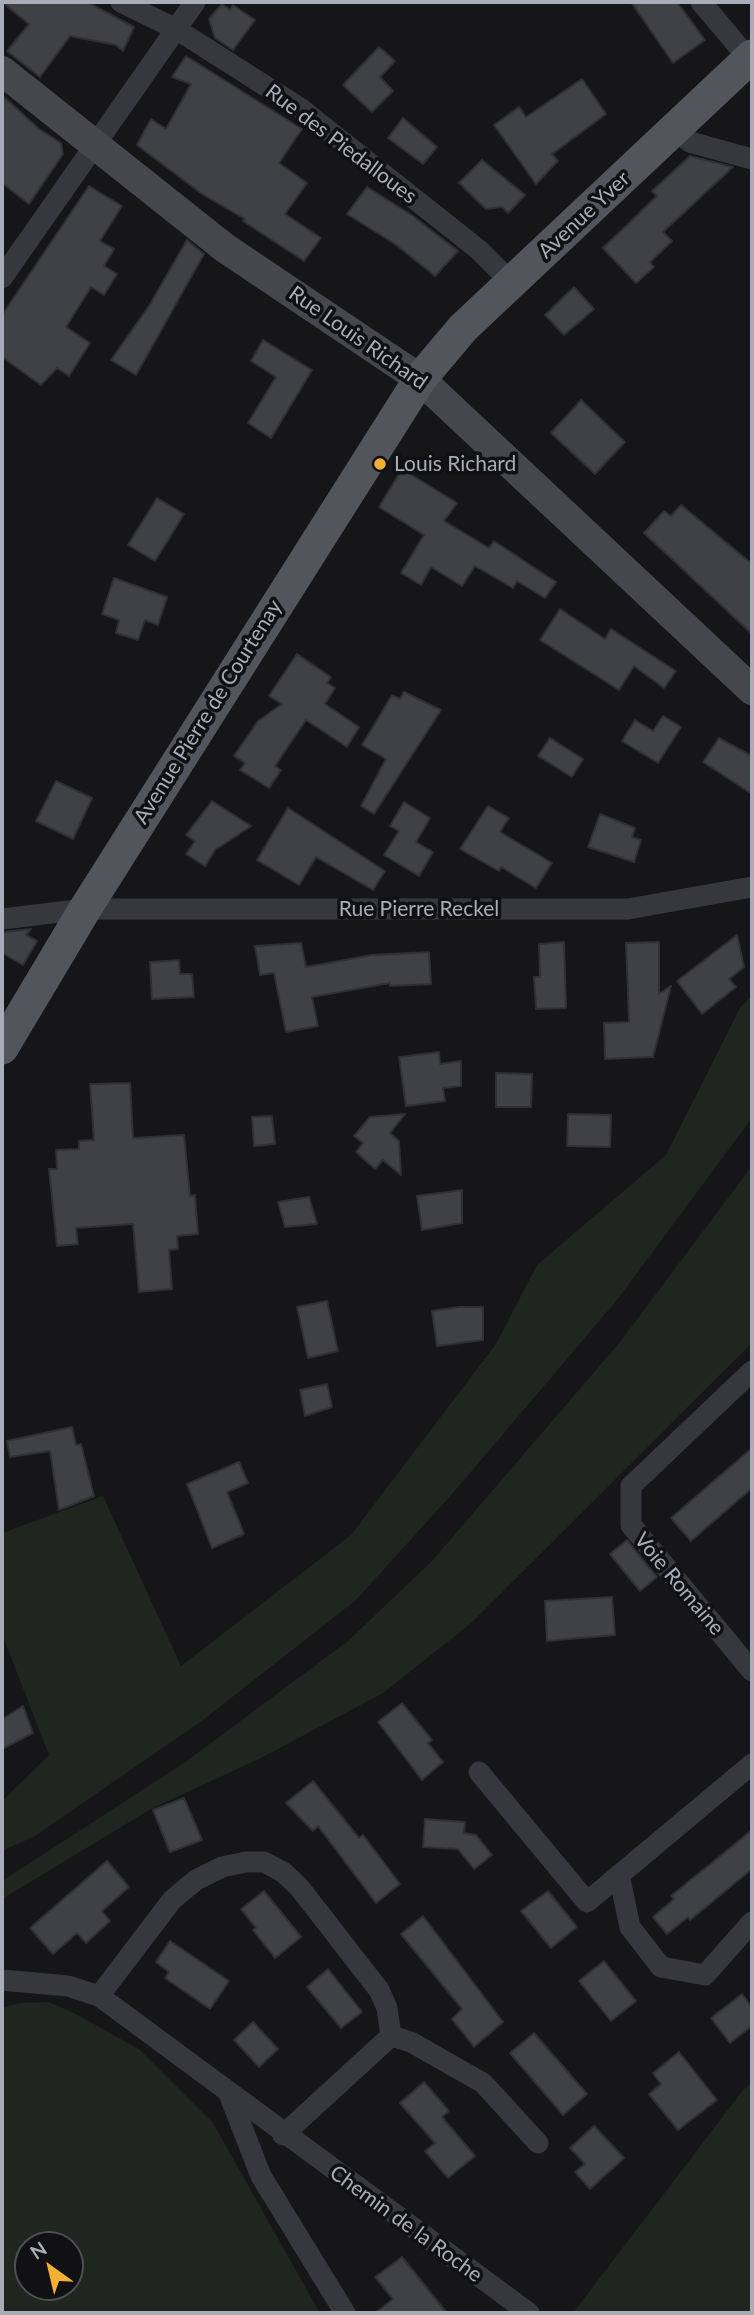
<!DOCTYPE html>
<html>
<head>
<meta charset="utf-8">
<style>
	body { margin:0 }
	#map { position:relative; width:754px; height:2315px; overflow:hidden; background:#161618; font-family:Lato,sans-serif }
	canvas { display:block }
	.frame { position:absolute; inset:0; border:4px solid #a8adb8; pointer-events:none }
	.north { position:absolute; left:14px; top:2231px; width:70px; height:70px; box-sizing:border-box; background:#111113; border:2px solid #4d4f55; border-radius:50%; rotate:326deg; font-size:19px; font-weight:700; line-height:28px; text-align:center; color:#a8adb8 }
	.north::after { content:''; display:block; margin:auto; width:24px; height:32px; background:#f2b134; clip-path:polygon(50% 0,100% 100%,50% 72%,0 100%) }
</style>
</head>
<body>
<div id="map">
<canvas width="754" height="2315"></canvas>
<div class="frame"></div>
<div class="north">N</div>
</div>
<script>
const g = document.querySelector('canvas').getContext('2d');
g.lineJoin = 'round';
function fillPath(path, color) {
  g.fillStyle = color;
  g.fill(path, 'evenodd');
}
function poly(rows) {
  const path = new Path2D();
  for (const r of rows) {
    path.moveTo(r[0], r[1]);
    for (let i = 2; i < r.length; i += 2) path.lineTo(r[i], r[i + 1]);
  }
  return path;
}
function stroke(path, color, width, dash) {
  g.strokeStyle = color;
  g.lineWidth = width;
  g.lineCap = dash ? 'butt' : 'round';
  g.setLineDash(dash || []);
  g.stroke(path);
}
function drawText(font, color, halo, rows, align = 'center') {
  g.font = font + ' Lato,sans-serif';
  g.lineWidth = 7;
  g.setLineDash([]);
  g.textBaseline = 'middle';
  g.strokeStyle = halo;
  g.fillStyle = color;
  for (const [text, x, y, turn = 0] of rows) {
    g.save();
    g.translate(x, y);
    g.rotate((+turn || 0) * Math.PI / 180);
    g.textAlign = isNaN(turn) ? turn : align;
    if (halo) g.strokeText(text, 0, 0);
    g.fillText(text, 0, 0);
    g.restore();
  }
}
fillPath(poly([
	[752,996,752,1118,617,1300,453,1493,356,1600,203,1720,35,1836,2,1851,2,1801,49,1755,2,1634,2,1533,103,1496,181,1666,351,1535,496,1344,537,1265,666,1155,741,1006],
	[752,1166,752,1343,469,1625,383,1693,261,1758,151,1809,2,1899,2,1881,184,1763,348,1641,432,1561,620,1342],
	[49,2002,78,2015,140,2050,213,2123,320,2313,2,2313,2,2008,19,2003],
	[28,2245,70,2245,70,2287,28,2287],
	[752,2082,752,2313,573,2313,743,2090]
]), '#1e261f');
const building = poly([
	[2,2,87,2,134,27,123,51,116,45,70,36,40,77,7,51,29,24,2,2],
	[631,2,677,2,705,40,673,63,631,2],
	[222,4,230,10,233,5,255,20,233,50,215,38,209,19,222,4],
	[379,47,395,61,380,77,393,91,372,112,343,85,379,47],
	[186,56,302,129,279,163,307,183,285,214,321,238,304,261,243,221,245,219,202,194,137,145,151,119,166,129,191,84,172,77,186,56],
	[582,79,606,114,552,154,558,161,536,184,494,125,519,107,526,117,582,79],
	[2,95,39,129,61,143,63,154,29,204,2,183,2,95],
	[403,118,437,147,423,164,388,138,403,118],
	[690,156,733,167,663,232,672,241,650,262,654,267,636,283,603,248,657,196,652,191,690,156],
	[482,160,525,195,508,213,502,207,486,209,459,183,482,160],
	[89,186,122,206,100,241,114,249,104,266,117,274,104,295,91,287,66,327,90,343,69,376,57,368,41,385,2,357,2,315,89,186],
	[367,187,413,216,458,251,435,276,395,244,347,214,367,187],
	[187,240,204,254,136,375,111,360,149,306,187,240],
	[574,287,594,309,564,335,545,315,574,287],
	[263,340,312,370,271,438,248,423,276,377,251,361,263,340],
	[581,400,625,442,595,474,551,433,581,400],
	[402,469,457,503,444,521,489,548,494,541,556,582,545,598,517,581,513,588,475,566,462,586,431,567,421,585,401,573,424,535,379,507,402,469],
	[157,498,184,514,155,561,128,545,157,498],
	[681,505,752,564,752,634,644,533,664,511,671,516,681,505],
	[114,578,167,597,158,625,145,620,138,640,116,633,119,620,102,614,114,578],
	[560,609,605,639,611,629,676,671,664,688,634,666,619,690,540,640,560,609],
	[297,654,331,677,327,683,335,688,325,704,359,727,347,747,306,720,275,766,281,770,269,788,240,770,245,763,234,756,258,721,282,704,269,696,297,654],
	[404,692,441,710,374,814,361,806,386,759,362,745,392,695,400,699,404,692],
	[663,716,681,727,658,763,622,741,635,720,653,731,663,716],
	[550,738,583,759,572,777,538,756,550,738],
	[719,738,752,756,752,794,703,762,719,738],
	[56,781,92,798,73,839,36,821,56,781],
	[212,801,251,826,215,850,205,866,186,854,195,841,186,835,212,801],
	[404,802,430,818,416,842,433,852,419,876,384,855,399,831,390,826,404,802],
	[488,806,509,818,500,832,552,863,536,888,501,867,499,871,460,849,488,806],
	[288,808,385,871,373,890,316,857,299,885,257,860,288,808],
	[600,814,635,828,632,837,641,840,634,862,588,847,600,814],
	[31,929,26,935,37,941,23,965,2,953,2,932,31,929],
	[737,935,744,967,729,979,736,987,702,1014,677,981,737,935],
	[564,942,566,1008,536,1009,534,977,540,977,539,944,564,942],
	[659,942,659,994,671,986,653,1057,605,1059,604,1023,629,1022,626,943,659,942],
	[301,943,306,967,372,955,429,952,431,984,390,986,390,983,312,997,318,1026,286,1032,274,973,260,975,255,946,301,943],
	[179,960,180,974,192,974,194,997,152,999,150,962,179,960],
	[439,1052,440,1064,461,1061,461,1086,443,1088,445,1101,406,1106,399,1057,439,1052],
	[496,1073,532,1074,531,1107,496,1107,496,1073],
	[130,1083,133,1138,184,1135,190,1196,195,1195,198,1234,177,1236,178,1249,169,1250,172,1289,139,1292,133,1224,76,1228,78,1244,57,1246,49,1169,57,1169,56,1150,79,1149,79,1141,94,1140,90,1084,130,1083],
	[405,1114,390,1133,399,1141,401,1175,383,1160,375,1169,356,1152,363,1143,354,1136,370,1117,405,1114],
	[568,1114,611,1115,610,1147,567,1146,568,1114],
	[272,1116,275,1144,254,1146,252,1117,272,1116],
	[462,1190,462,1223,422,1230,417,1196,462,1190],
	[309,1197,317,1224,285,1227,278,1202,309,1197],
	[327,1301,338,1351,308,1358,297,1307,327,1301],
	[460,1307,483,1307,483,1340,437,1346,432,1311,460,1307],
	[327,1384,332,1407,305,1416,300,1390,327,1384],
	[72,1427,76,1445,81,1444,94,1496,59,1510,50,1451,10,1457,7,1441,72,1427],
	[752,1448,752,1488,691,1541,671,1518,752,1448],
	[239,1462,248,1483,227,1492,244,1534,212,1548,187,1484,239,1462],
	[627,1540,657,1577,640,1591,610,1554,627,1540],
	[612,1597,615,1635,547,1641,545,1601,612,1597],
	[402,1703,432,1740,428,1743,443,1762,422,1780,378,1722,402,1703],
	[23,1706,33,1733,2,1749,2,1719,23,1706],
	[313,1781,359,1838,363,1835,400,1884,376,1903,318,1826,313,1831,286,1803,313,1781],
	[184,1798,202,1840,170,1852,153,1810,184,1798],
	[425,1819,465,1822,464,1833,476,1835,492,1855,474,1869,458,1849,423,1847,425,1819],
	[752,1830,752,1869,690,1920,688,1917,667,1934,653,1917,674,1899,671,1896,752,1830],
	[107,1861,129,1887,102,1911,110,1921,86,1943,77,1933,53,1954,30,1928,107,1861],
	[264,1891,301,1937,275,1958,253,1930,256,1928,241,1909,264,1891],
	[548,1891,577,1927,551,1948,521,1911,548,1891],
	[423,1916,503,2022,474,2047,452,2019,462,2009,401,1934,423,1916],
	[170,1941,229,1981,210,2009,165,1978,169,1972,156,1962,170,1941],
	[604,1961,636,2001,611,2021,579,1981,604,1961],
	[328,1969,362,2012,341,2028,307,1987,328,1969],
	[742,1994,752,2007,752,2026,730,2043,711,2018,742,1994],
	[253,2022,278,2049,259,2067,234,2040,253,2022],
	[534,2033,587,2094,563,2115,510,2053,534,2033],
	[679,2052,717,2100,678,2130,649,2094,661,2084,653,2073,679,2052],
	[424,2082,449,2111,442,2117,475,2156,448,2178,425,2151,435,2143,400,2103,424,2082],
	[594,2126,624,2158,590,2189,575,2172,585,2164,570,2148,594,2126],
	[402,2257,447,2313,375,2313,393,2299,375,2277,402,2257]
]);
fillPath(building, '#404145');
stroke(building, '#303034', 2);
stroke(poly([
	[121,2,176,29,300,108,479,250,512,283],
	[701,2,749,59],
	[675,130,690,142,752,159],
	[2,278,195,2],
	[2,919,85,909,628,909,752,887],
	[752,1371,631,1486,631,1525,752,1671],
	[479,1772,587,1902,752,1764],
	[619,1875,630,1927,661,1967,705,1975,752,1922],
	[2,1980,68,1986,99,1996,529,2313],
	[99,1996,172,1900,196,1880,222,1867,246,1862,264,1862,283,1872,299,1887,379,1990,387,2008,391,2036,283,2135],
	[391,2036,411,2042,483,2083,538,2143],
	[229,2094,261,2176,345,2313]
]), '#37383d', 21);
stroke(poly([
	[2,71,225,248,420,379,752,690]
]), '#45474d', 30);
stroke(poly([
	[2,1048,85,909,420,379,463,328,752,56]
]), '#53555c', 33);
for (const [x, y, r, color] of [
	[380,464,7,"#f2b134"]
]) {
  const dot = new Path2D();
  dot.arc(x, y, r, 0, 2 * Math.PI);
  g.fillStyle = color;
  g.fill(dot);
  stroke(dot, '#111113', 2.5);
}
drawText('21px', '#a8adb8', '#111113', [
	["Rue des Piedalloues",341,144,37],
	["Avenue Yver",584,215,-43],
	["Rue Louis Richard",358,338,35],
	["Avenue Pierre de Courtenay",208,712,-58],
	["Rue Pierre Reckel",419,909],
	["Voie Romaine",679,1584,50],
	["Chemin de la Roche",406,2224,36]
]);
drawText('21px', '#a8adb8', '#111113', [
	["Louis Richard",394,464]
], 'left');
</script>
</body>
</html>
